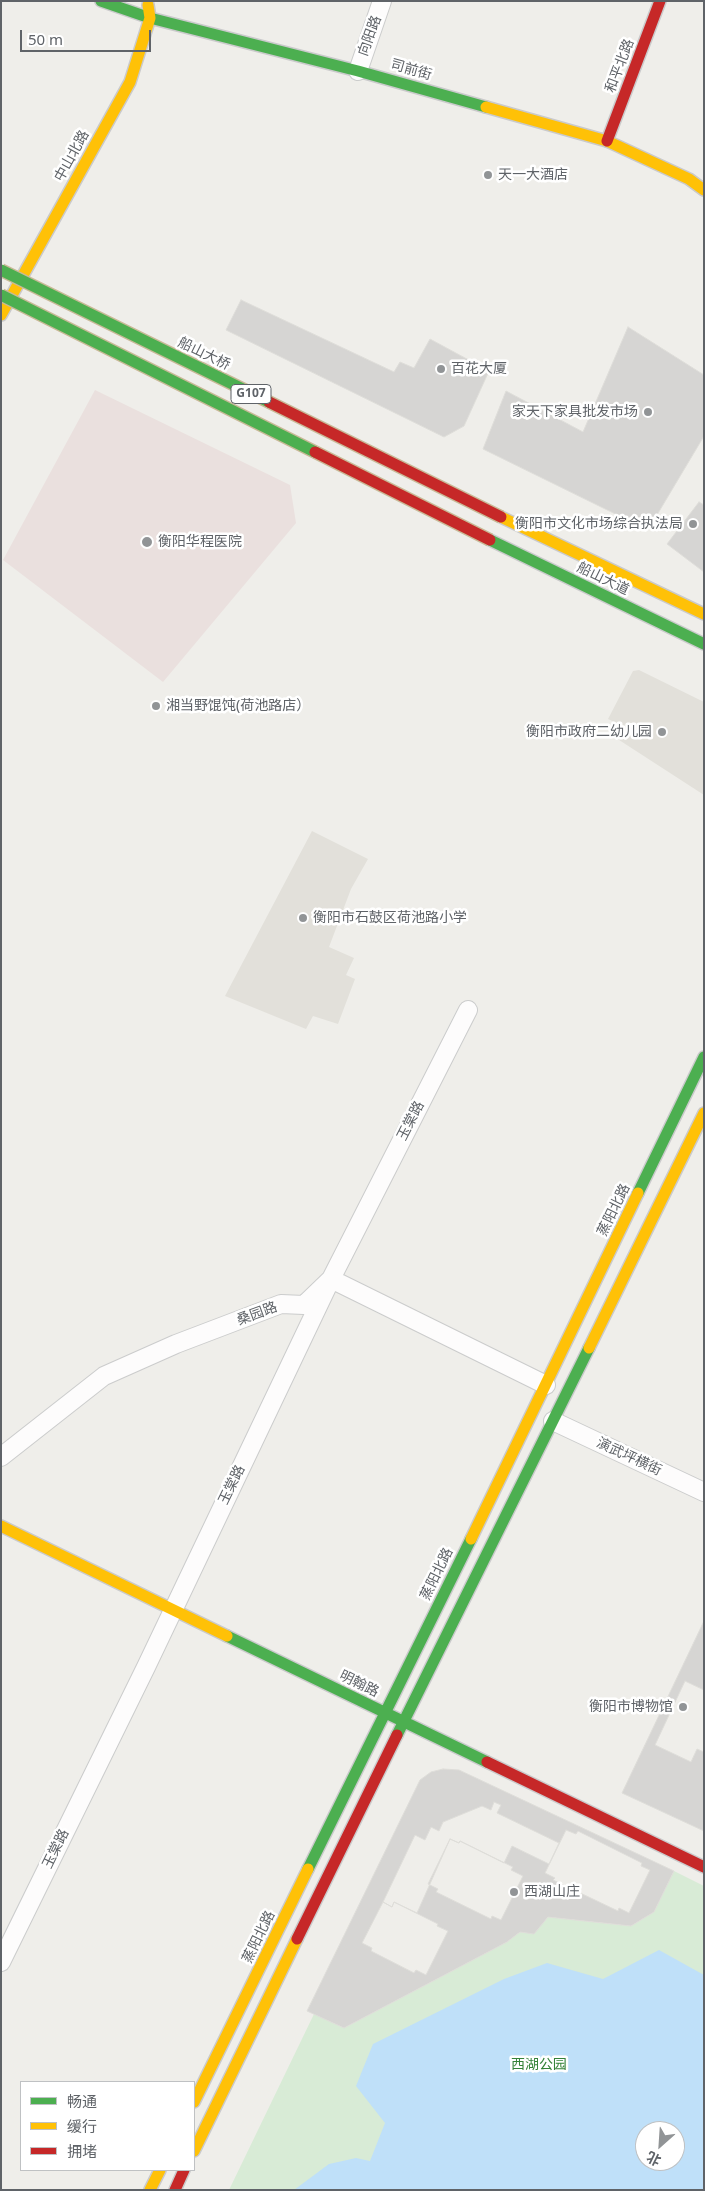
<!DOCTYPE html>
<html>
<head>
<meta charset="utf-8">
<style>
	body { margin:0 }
	#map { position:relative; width:705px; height:2191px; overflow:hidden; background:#efeeea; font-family:"Noto Sans","Noto Sans SC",sans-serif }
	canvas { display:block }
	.frame { position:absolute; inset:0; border:2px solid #5f6368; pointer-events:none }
	.legend { position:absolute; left:20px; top:2081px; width:175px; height:90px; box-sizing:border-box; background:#fff; border:1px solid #bfc1c3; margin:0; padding:6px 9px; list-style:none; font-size:15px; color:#5f6368 }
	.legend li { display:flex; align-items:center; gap:10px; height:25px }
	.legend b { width:25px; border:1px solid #bfc1c3 }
	.north { position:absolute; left:635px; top:2121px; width:50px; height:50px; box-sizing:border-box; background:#fff; border:1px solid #bfc1c3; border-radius:50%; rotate:206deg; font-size:14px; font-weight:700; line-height:20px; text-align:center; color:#5f6368 }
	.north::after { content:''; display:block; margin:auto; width:18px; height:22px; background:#919496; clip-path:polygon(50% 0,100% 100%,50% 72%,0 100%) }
	.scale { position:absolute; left:20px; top:30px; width:131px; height:22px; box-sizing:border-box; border:2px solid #5f6368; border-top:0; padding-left:6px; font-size:15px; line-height:18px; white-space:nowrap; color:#5f6368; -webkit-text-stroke:4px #fff; paint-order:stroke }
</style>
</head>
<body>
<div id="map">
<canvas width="705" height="2191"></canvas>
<div class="frame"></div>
<ul class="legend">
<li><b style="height:6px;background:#4caf50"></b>畅通</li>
<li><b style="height:6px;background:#ffc107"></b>缓行</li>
<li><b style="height:6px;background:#c62828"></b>拥堵</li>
</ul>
<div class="north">北</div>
<div class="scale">50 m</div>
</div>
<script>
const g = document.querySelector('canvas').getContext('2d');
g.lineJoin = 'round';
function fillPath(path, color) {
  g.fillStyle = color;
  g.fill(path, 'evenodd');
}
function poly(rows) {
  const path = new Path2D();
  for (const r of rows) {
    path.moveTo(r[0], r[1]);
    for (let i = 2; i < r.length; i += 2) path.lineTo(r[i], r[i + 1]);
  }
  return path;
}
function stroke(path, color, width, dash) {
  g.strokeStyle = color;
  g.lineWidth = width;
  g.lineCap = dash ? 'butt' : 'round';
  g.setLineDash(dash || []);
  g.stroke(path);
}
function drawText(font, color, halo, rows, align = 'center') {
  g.font = font + ' "Noto Sans","Noto Sans SC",sans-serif';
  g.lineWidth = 5;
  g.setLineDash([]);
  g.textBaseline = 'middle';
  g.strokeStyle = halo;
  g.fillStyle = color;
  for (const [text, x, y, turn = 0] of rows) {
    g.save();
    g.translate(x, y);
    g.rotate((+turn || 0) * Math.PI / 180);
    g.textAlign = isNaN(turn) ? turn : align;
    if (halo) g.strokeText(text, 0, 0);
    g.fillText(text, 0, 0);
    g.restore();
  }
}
fillPath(poly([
	[639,670,704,702,704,795,616,738,623,726,608,719,633,671],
	[312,831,368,859,351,889,329,947,354,958,346,975,355,979,338,1024,313,1016,306,1029,225,996]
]), '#e2e0da');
fillPath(poly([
	[95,390,290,485,296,523,163,682,3,560]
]), '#eae0de');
fillPath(poly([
	[674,1871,704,1886,704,2190,229,2190,314,2014,344,2028,507,1942,520,1932,534,1933,548,1917,631,1926,654,1912],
	[645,2131,675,2131,675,2161,645,2161]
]), '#d8ebd6');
fillPath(poly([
	[659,1950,704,1975,704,2190,294,2190,329,2164,356,2158,370,2161,385,2123,356,2086,373,2044,504,1979,547,1963,603,1979],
	[645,2131,675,2131,675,2161,645,2161]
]), '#bfe0f9');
const building = poly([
	[241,300,394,372,400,362,414,368,430,339,489,371,464,426,444,437,226,330,241,300],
	[628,327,704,375,704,436,648,530,483,449,506,391,583,432,628,327],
	[699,502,704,505,704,572,667,544,699,502],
	[704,1621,704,1831,622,1793,704,1621],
	[685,1681,704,1690,704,1752,697,1749,691,1762,655,1745,685,1681],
	[443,1769,459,1770,674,1871,654,1912,631,1926,548,1917,534,1934,520,1932,507,1942,344,2028,307,2011,420,1780,431,1772,443,1769],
	[494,1802,501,1805,497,1813,559,1843,549,1864,512,1846,504,1863,460,1841,459,1843,450,1839,417,1913,394,1902,392,1907,383,1902,415,1835,425,1840,431,1827,439,1831,443,1822,482,1806,491,1810,494,1802],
	[566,1830,576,1834,578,1831,642,1863,641,1866,650,1870,629,1913,619,1908,618,1911,553,1880,555,1878,545,1873,566,1830],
	[450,1839,459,1843,460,1841,513,1867,511,1870,523,1876,501,1920,492,1916,491,1919,436,1892,438,1889,428,1884,450,1839],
	[383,1902,392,1907,394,1902,438,1924,437,1926,448,1931,426,1975,416,1970,414,1973,371,1951,372,1948,362,1943,383,1902]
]);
fillPath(building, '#d6d5d3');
stroke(building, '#deddd9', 1);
const street = poly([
	[358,71,382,1],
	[553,1421,704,1492],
	[1,1457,104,1376,176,1344,281,1304,304,1305,331,1279,546,1385],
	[1,1962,146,1667,331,1279,468,1010]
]);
const fast = poly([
	[101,1,150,18,358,71,486,107],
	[490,540,704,644],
	[638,1193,704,1057],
	[227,1636,487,1762],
	[397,1735,589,1348],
	[308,1869,471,1539]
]);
const slow = poly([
	[486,107,607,141,689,179,704,190],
	[1,315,130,82,150,18,148,5],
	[501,517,704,614],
	[589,1348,704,1113],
	[1,1526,227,1636],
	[471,1539,638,1193],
	[194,2102,308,1869],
	[194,2151,297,1939],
	[150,2190,160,2170]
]);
const jam = poly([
	[607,141,660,1],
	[487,1762,704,1867],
	[297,1939,397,1735],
	[175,2190,184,2170]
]);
stroke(street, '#cbcccc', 20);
stroke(fast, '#cacacb', 14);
stroke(slow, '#cacacb', 14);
stroke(jam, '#cacacb', 14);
stroke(street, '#fdfcfc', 18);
stroke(fast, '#4caf50', 11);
stroke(slow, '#ffc107', 11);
stroke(jam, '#c62828', 11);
const fastBridge = poly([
	[1,270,269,402],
	[1,295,315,452]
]);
const jamBridge = poly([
	[269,402,501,517],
	[315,452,490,540]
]);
stroke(fastBridge, '#c8b996', 14, []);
stroke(jamBridge, '#c8b996', 14, []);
stroke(fastBridge, '#4caf50', 11);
stroke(jamBridge, '#c62828', 11);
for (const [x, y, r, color] of [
	[488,175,5,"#919496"],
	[441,369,5,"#919496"],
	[648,412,5,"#919496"],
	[693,524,5,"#919496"],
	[147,542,6,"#919496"],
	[156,706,5,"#919496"],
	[662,732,5,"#919496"],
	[303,918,5,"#919496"],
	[683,1707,5,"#919496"],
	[514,1892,5,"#919496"]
]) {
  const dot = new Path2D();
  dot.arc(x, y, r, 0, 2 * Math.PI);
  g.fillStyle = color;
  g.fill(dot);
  stroke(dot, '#fff', 2);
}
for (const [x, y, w] of [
	[251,394,40]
]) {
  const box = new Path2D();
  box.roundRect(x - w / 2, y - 9.5, w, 19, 4);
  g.fillStyle = '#fff';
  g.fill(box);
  stroke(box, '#5f6368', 1);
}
drawText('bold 12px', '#5f6368', null, [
	["G107",251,394]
]);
drawText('14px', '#5f6368', '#fff', [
	["向阳路",370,36,-70],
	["和平北路",620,66,-69],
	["司前街",411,70,16],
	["中山北路",72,156,-61],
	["船山大桥",204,354,26],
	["船山大道",603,579,26],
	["玉棠路",411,1121,-63],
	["蒸阳北路",614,1210,-64],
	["桑园路",257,1314,-20],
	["演武坪横街",629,1457,25],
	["玉棠路",232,1485,-64],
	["蒸阳北路",437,1574,-64],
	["明翰路",359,1684,26],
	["玉棠路",56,1849,-64],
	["蒸阳北路",259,1937,-64]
]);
drawText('14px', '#5f6368', '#fff', [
	["天一大酒店",498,175],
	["百花大厦",451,369],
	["家天下家具批发市场",638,412,"right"],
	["衡阳市文化市场综合执法局",683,524,"right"],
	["衡阳华程医院",158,542],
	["湘当野馄饨(荷池路店）",166,706],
	["衡阳市政府二幼儿园",652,732,"right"],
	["衡阳市石鼓区荷池路小学",313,918],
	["衡阳市博物馆",673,1707,"right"],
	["西湖山庄",524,1892]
], 'left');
drawText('14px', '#348238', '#fff', [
	["西湖公园",539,2065]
]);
</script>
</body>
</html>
